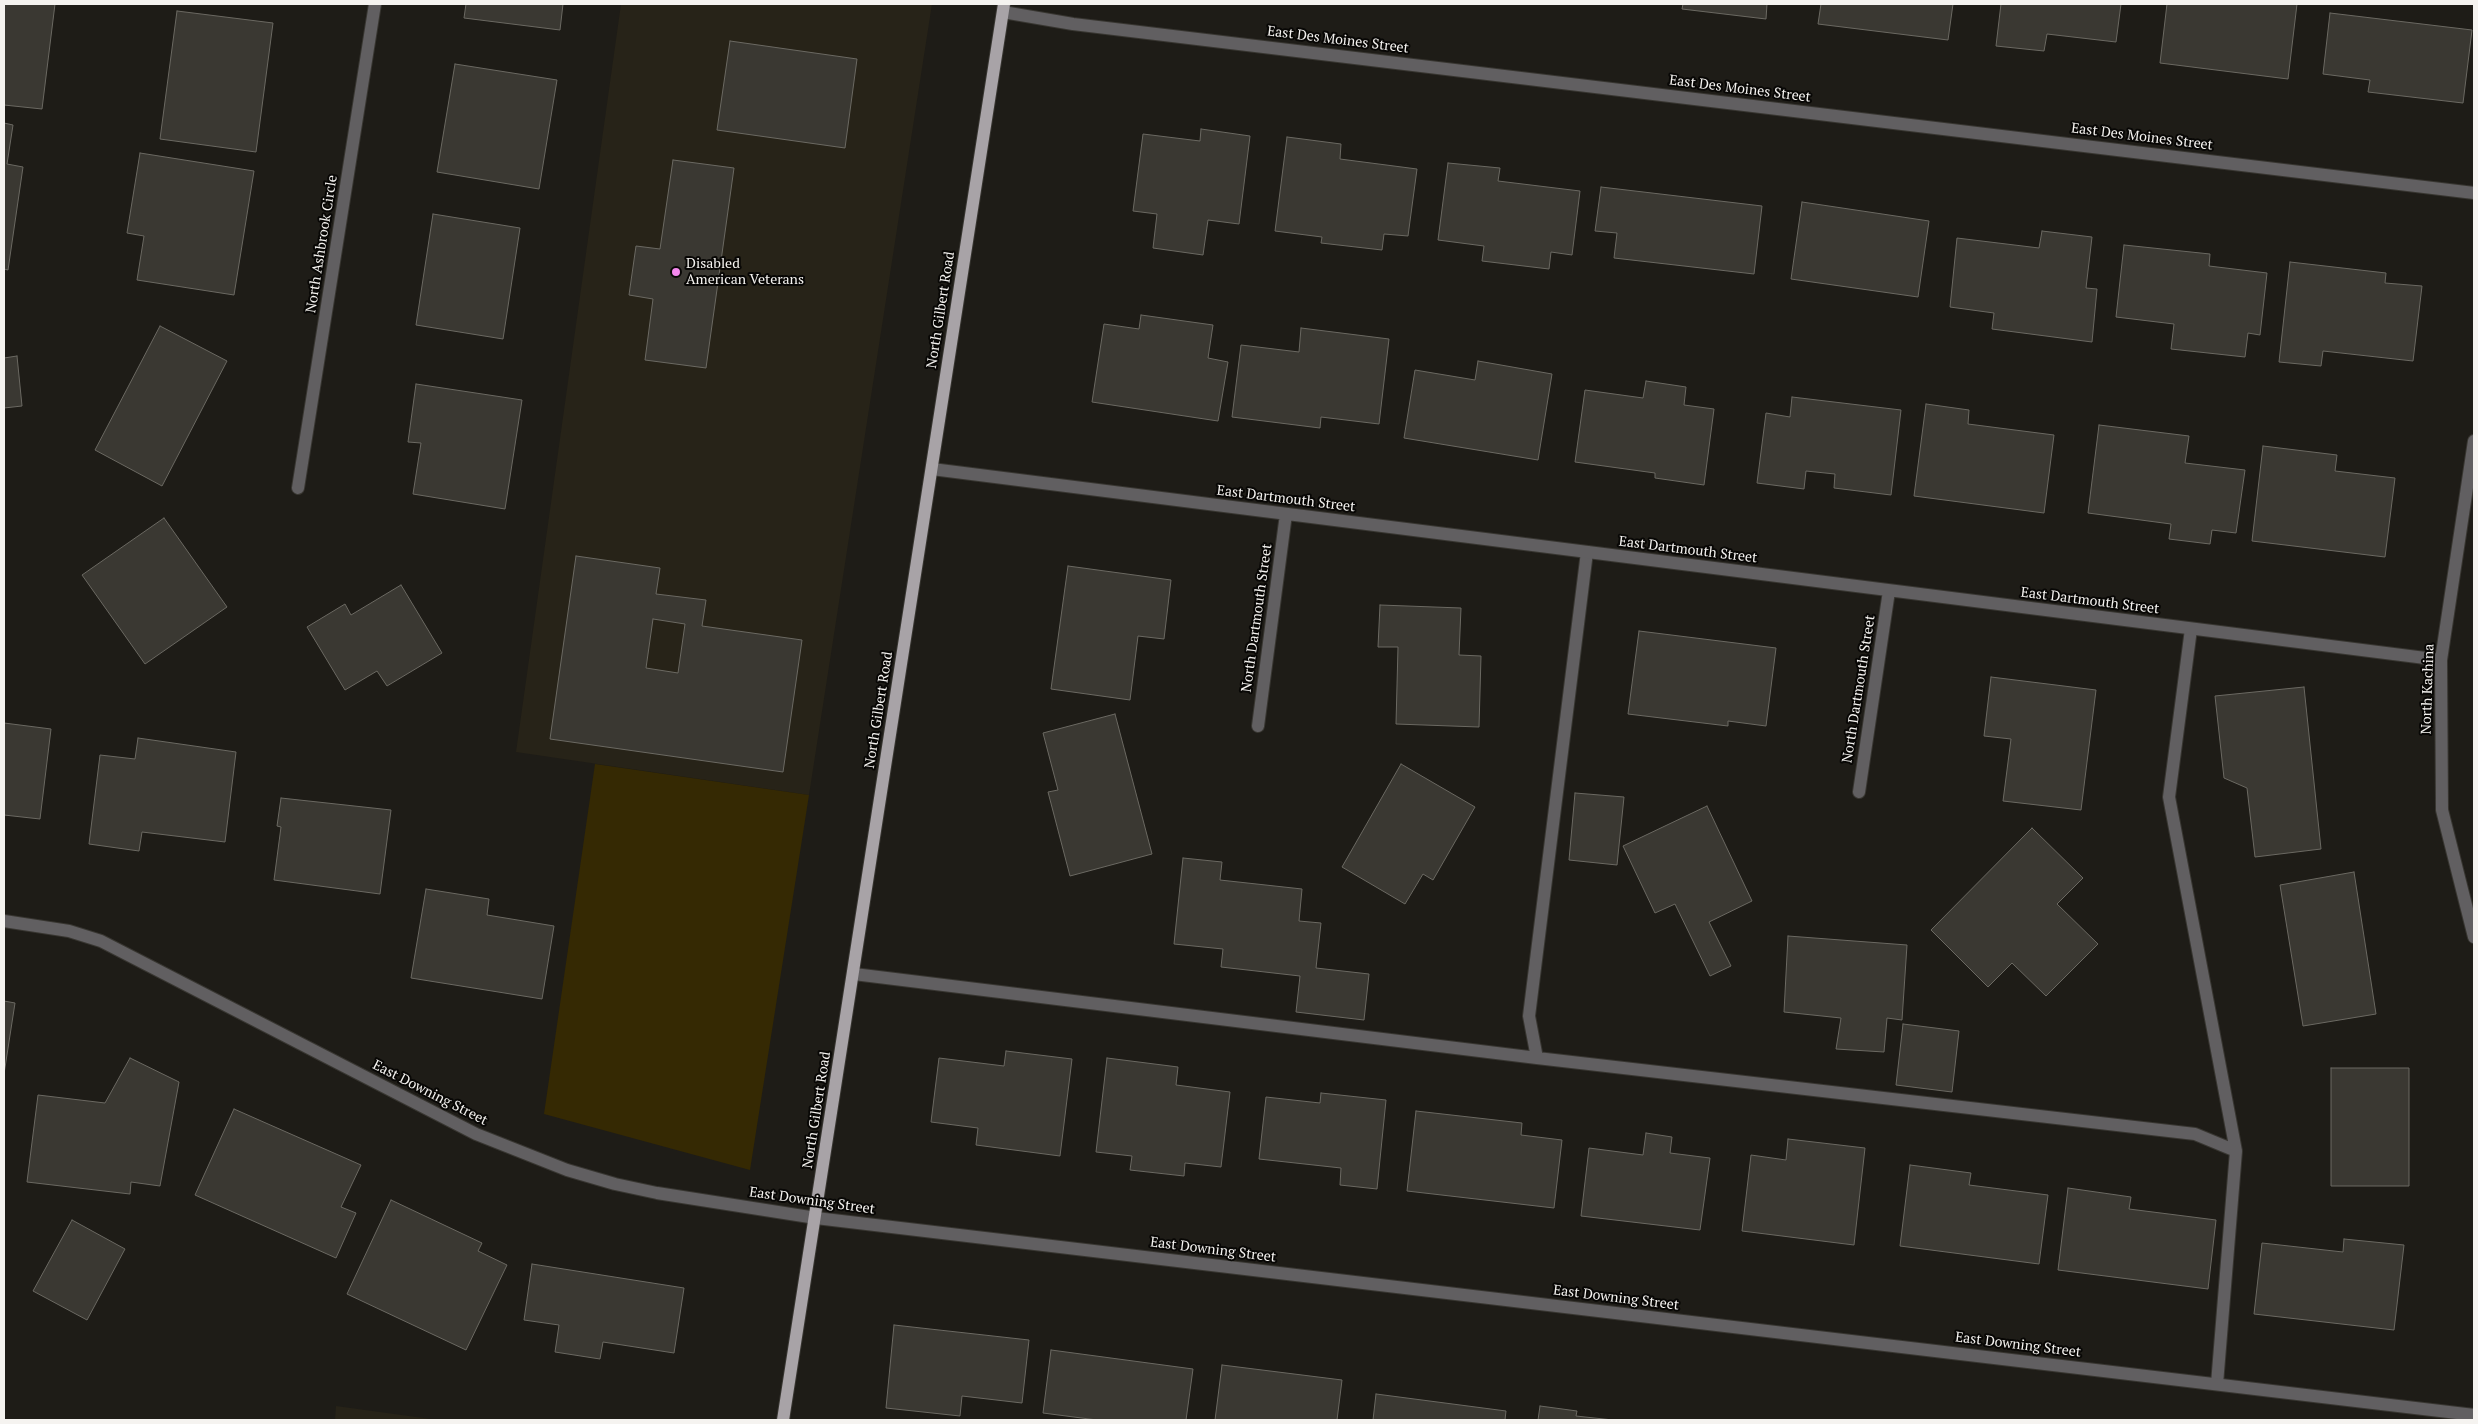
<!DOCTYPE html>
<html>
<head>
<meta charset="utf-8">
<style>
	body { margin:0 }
	#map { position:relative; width:2478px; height:1424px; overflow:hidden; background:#1e1c17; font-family:"PT Serif",serif }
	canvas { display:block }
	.frame { position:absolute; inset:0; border:5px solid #f5f3f0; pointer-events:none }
</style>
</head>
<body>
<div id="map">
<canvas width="2478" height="1424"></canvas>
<div class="frame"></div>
</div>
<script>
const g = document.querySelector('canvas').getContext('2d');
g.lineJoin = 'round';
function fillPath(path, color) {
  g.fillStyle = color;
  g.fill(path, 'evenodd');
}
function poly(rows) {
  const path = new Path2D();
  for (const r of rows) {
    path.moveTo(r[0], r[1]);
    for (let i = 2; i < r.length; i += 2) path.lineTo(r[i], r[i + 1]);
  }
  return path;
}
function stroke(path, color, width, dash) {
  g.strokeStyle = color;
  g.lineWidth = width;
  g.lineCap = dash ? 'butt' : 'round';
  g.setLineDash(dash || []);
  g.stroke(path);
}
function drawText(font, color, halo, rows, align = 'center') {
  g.font = font + ' "PT Serif",serif';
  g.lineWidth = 4;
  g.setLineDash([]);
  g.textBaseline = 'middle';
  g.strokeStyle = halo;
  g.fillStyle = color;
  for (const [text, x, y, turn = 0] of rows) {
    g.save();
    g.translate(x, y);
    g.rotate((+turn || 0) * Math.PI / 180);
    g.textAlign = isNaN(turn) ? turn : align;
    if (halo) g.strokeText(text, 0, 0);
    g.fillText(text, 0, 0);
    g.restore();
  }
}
fillPath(poly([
	[621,4,932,4,809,795,516,752],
	[336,1406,438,1420,335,1420]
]), '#272318');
fillPath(poly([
	[595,764,809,795,750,1170,544,1114]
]), '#352903');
const building = poly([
	[4,4,55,4,42,109,4,105,4,4],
	[466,4,563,4,560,30,464,18,466,4],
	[1683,4,1767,4,1766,19,1682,9,1683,4],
	[1821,4,1953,4,1948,40,1818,24,1821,4],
	[2001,4,2121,4,2116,42,2047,34,2044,51,1996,46,2001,4],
	[2167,4,2297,4,2288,79,2160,63,2167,4],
	[177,11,273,23,256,152,160,139,177,11],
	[2330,13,2472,30,2463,103,2368,92,2370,80,2323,74,2330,13],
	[730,41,857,59,845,148,717,130,730,41],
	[455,64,557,80,539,189,437,172,455,64],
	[4,123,13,125,7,164,23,167,8,270,4,269,4,123],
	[1201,129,1250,136,1239,224,1208,220,1203,255,1153,248,1157,214,1133,211,1143,134,1200,141,1201,129],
	[1287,137,1341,144,1340,159,1417,169,1408,236,1384,234,1382,250,1321,243,1322,237,1275,231,1287,137],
	[140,153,254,171,234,295,137,280,144,236,127,233,140,153],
	[673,160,734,168,706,368,645,360,653,299,629,295,636,246,660,249,673,160],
	[1448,163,1500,168,1498,181,1580,191,1572,255,1551,252,1549,269,1482,261,1484,246,1438,240,1448,163],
	[1601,187,1762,206,1754,274,1614,258,1617,233,1595,231,1601,187],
	[1802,202,1929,221,1918,297,1791,279,1802,202],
	[433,214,520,228,503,339,416,325,433,214],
	[2042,231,2092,237,2086,288,2097,289,2092,342,1992,329,1994,313,1950,307,1957,238,2039,248,2042,231],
	[2124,245,2210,254,2209,266,2267,273,2260,335,2248,333,2245,357,2171,349,2174,324,2116,317,2124,245],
	[2290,262,2386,273,2385,283,2422,286,2413,361,2323,351,2321,366,2279,362,2290,262],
	[1141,315,1213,325,1208,358,1228,362,1218,421,1092,402,1104,324,1139,329,1141,315],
	[160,326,227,361,162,486,95,450,160,326],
	[1301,328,1389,339,1379,424,1321,417,1320,428,1232,417,1241,345,1299,352,1301,328],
	[17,356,22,406,4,408,4,358,17,356],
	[1478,361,1552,374,1538,460,1404,438,1415,370,1475,380,1478,361],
	[1646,381,1686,387,1684,405,1714,409,1704,485,1655,478,1655,473,1575,462,1585,390,1643,398,1646,381],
	[416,384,522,400,505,509,413,494,421,443,408,442,416,384],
	[1792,397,1901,410,1891,495,1834,488,1835,474,1806,471,1804,489,1757,483,1766,413,1790,417,1792,397],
	[1926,404,1969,410,1968,424,2054,435,2044,513,1914,496,1926,404],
	[2099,425,2189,436,2185,463,2245,470,2236,533,2212,530,2210,544,2169,539,2171,524,2088,513,2099,425],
	[2263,446,2337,455,2335,471,2395,478,2385,557,2252,541,2263,446],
	[164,518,227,607,145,664,82,575,164,518],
	[576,556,660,568,656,594,706,600,702,626,802,640,783,772,550,739,576,556],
	[653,619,685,624,678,673,646,668,653,619],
	[1068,566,1171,580,1164,639,1138,636,1130,700,1051,689,1068,566],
	[401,585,442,653,387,686,377,671,345,690,307,627,345,604,351,615,401,585],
	[1380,605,1461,608,1459,655,1481,656,1479,727,1396,724,1398,647,1378,647,1380,605],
	[1639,631,1776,648,1766,726,1728,721,1728,726,1628,714,1639,631],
	[1991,677,2096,690,2081,810,2003,801,2011,739,1984,736,1991,677],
	[2304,687,2321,849,2255,857,2247,788,2224,778,2215,696,2304,687],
	[1115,714,1152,854,1070,876,1048,792,1058,790,1043,733,1115,714],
	[4,723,51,729,40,819,4,815,4,723],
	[138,738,236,752,225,842,142,832,139,851,89,844,100,755,135,759,138,738],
	[1401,764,1475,807,1433,880,1423,874,1405,904,1342,867,1401,764],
	[1575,793,1624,797,1617,865,1569,860,1575,793],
	[281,798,391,810,380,894,274,880,281,827,277,826,281,798],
	[1707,806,1752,901,1709,922,1731,966,1710,976,1675,904,1655,913,1623,846,1707,806],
	[2032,828,2083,878,2057,904,2098,944,2046,996,2012,963,1988,987,1931,930,2032,828],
	[1183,858,1222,862,1220,880,1302,889,1299,921,1321,923,1316,968,1369,974,1364,1020,1296,1012,1300,976,1221,967,1223,949,1174,944,1183,858],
	[2354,872,2376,1014,2303,1026,2280,885,2354,872],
	[426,889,489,899,487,915,554,926,542,999,411,978,426,889],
	[1788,936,1907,945,1902,1020,1887,1018,1884,1052,1836,1049,1841,1018,1784,1012,1788,936],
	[4,1001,15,1003,4,1074,4,1001],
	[1903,1024,1959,1031,1952,1092,1896,1085,1903,1024],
	[1006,1051,1072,1059,1060,1156,976,1145,978,1128,931,1122,939,1058,1004,1066,1006,1051],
	[130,1058,179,1082,160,1186,131,1182,130,1194,27,1182,38,1095,105,1103,130,1058],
	[1107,1058,1178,1067,1176,1085,1230,1092,1221,1167,1185,1163,1184,1176,1130,1170,1132,1156,1096,1152,1107,1058],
	[2331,1068,2409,1068,2409,1186,2331,1186,2331,1068],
	[1321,1093,1386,1100,1377,1189,1340,1185,1341,1168,1259,1159,1266,1097,1320,1103,1321,1093],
	[234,1109,361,1165,341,1207,356,1213,336,1258,195,1195,234,1109],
	[1416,1111,1522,1123,1521,1135,1562,1140,1554,1208,1407,1191,1416,1111],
	[1646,1133,1672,1137,1670,1153,1710,1158,1700,1230,1581,1216,1589,1148,1643,1155,1646,1133],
	[1788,1139,1865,1148,1854,1245,1742,1231,1751,1155,1786,1160,1788,1139],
	[1910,1165,1971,1173,1969,1185,2048,1195,2039,1264,1900,1246,1910,1165],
	[2068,1188,2131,1197,2129,1209,2216,1220,2208,1289,2058,1270,2068,1188],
	[391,1200,482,1243,478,1251,507,1265,466,1350,347,1294,391,1200],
	[72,1220,125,1249,87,1320,33,1291,72,1220],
	[2344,1239,2404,1245,2394,1330,2254,1314,2262,1243,2343,1252,2344,1239],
	[532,1264,684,1288,674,1353,603,1342,600,1359,555,1352,559,1325,524,1320,532,1264],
	[894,1325,1029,1340,1022,1403,962,1396,960,1416,886,1408,894,1325],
	[1051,1350,1193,1369,1186,1420,1097,1420,1043,1413,1051,1350],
	[1222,1365,1342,1380,1337,1420,1215,1420,1222,1365],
	[1376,1394,1506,1411,1505,1420,1373,1420,1376,1394],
	[1540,1406,1577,1411,1576,1416,1613,1420,1538,1420,1540,1406]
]);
fillPath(building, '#3a3832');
stroke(building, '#6b6962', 1);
const lane = poly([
	[1587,552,1529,1016,1537,1058,2195,1134,2236,1151,2217,1384],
	[2191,629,2169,797,2236,1151],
	[854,974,1537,1058]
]);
const street = poly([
	[1003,12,1073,24,2474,193],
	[2474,441,2441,660,2442,810,2474,937],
	[932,469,2441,660],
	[298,488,375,4],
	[1258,726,1286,514],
	[1859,792,1889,591],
	[4,921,69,931,101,941,476,1134,567,1170,615,1184,657,1193,816,1218,2474,1415]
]);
const primary = poly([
	[783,1420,1004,4]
]);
stroke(lane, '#383631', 14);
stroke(street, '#383631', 14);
stroke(primary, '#383631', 14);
stroke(lane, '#615f61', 12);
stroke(street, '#615f61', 12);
stroke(primary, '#a8a3a7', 12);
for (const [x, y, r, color] of [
	[676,272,5,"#f589ee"]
]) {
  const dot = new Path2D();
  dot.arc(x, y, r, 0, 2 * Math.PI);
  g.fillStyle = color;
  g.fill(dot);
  stroke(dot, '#080705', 2);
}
drawText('14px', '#f5f3f0', '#080705', [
	["East Des Moines Street",1338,40,7],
	["East Des Moines Street",1740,89,7],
	["East Des Moines Street",2142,137,7],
	["North Ashbrook Circle",322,244,-81],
	["North Gilbert Road",941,310,-81],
	["East Dartmouth Street",1286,499,7],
	["East Dartmouth Street",1688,550,7],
	["East Dartmouth Street",2090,601,7],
	["North Dartmouth Street",1257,618,-82],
	["North Dartmouth Street",1859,689,-81],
	["North Kachina",2428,689,-88],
	["North Gilbert Road",879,710,-81],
	["East Downing Street",430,1093,27],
	["North Gilbert Road",817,1110,-81],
	["East Downing Street",812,1201,8],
	["East Downing Street",1213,1250,7],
	["East Downing Street",1616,1298,7],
	["East Downing Street",2018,1345,7]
]);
drawText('14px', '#f5f3f0', '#080705', [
	["Disabled",686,264],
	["American Veterans",686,280]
], 'left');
</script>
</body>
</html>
